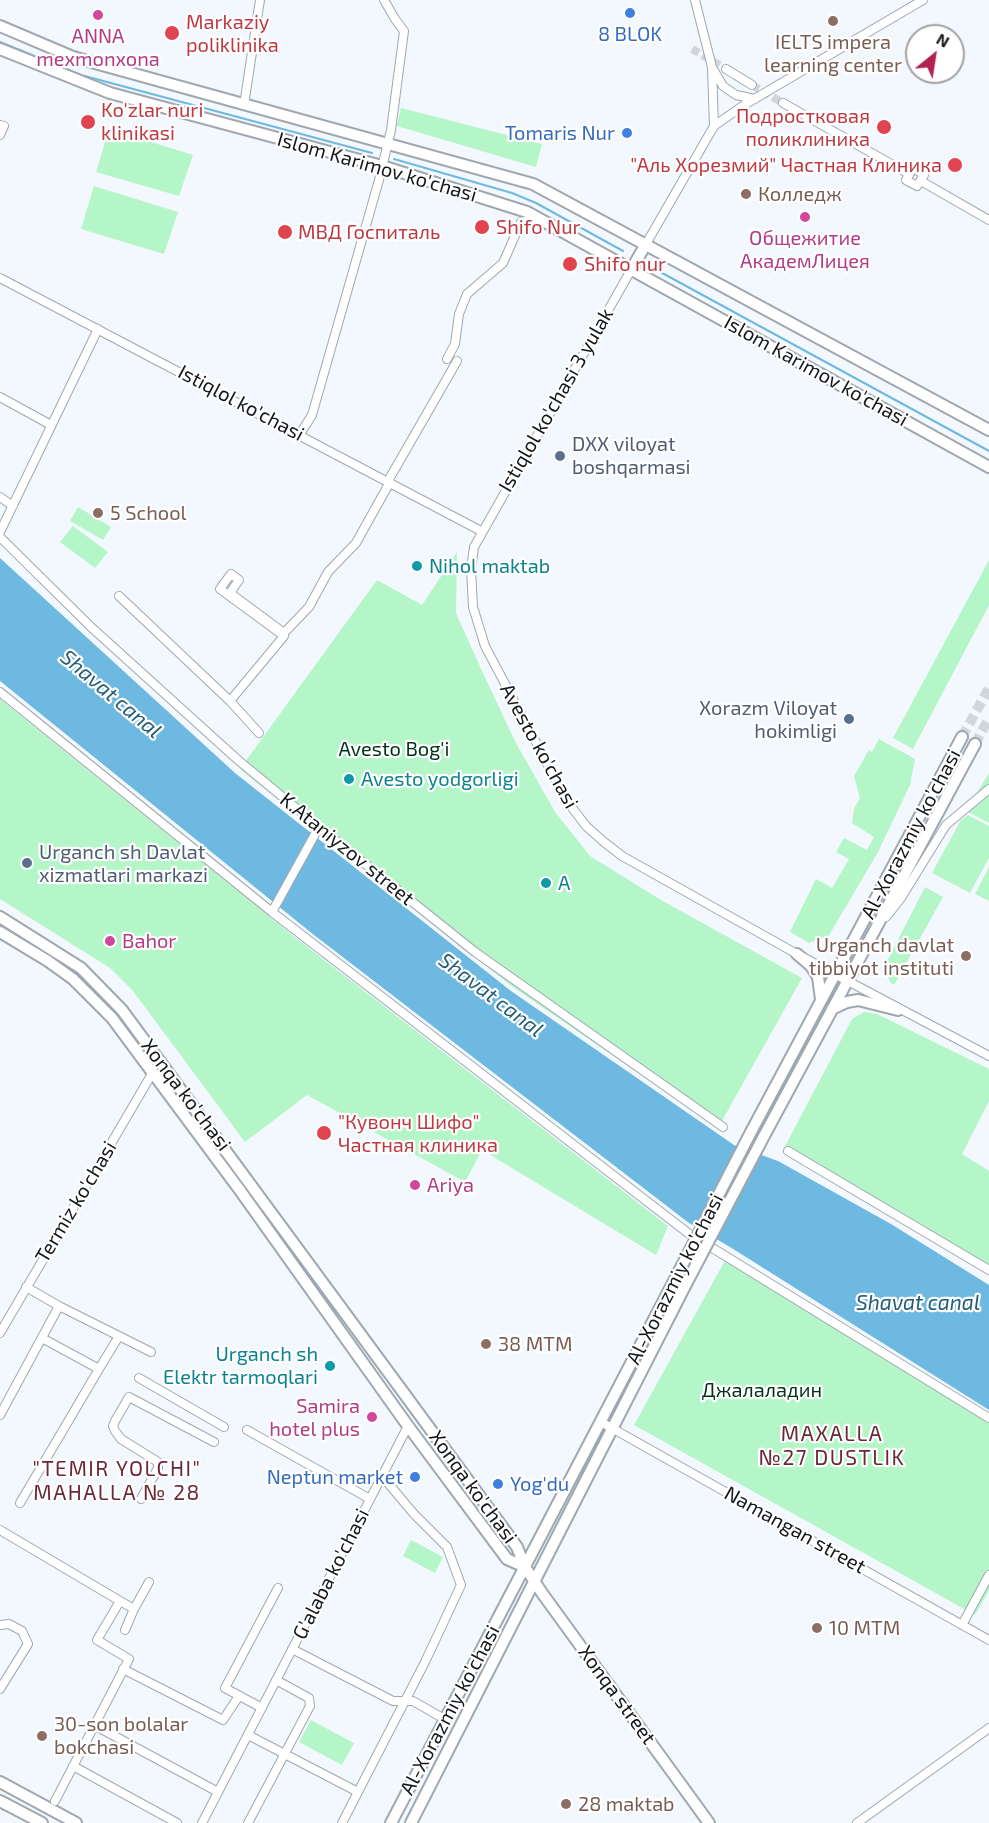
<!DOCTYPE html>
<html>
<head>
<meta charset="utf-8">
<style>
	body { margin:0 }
	#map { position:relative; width:989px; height:1823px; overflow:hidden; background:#f3f8fe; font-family:"Exo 2",sans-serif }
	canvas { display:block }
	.north { position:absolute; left:905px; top:24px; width:60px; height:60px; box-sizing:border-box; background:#fff; border:2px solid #a1a2a3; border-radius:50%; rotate:30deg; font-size:16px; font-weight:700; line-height:24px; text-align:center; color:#14171a }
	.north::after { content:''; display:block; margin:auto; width:21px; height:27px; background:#b3224e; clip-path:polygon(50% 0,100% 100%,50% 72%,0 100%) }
</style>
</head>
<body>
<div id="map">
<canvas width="989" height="1823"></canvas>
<div class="north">N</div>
</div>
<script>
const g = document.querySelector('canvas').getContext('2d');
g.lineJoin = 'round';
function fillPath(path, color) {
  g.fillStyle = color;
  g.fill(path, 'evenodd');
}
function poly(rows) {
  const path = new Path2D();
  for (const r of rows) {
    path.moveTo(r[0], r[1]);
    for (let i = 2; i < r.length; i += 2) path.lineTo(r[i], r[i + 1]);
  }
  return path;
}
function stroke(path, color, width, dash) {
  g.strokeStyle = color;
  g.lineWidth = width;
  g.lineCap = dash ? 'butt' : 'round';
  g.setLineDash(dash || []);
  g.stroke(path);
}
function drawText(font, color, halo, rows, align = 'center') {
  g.font = font + ' "Exo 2",sans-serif';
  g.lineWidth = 4.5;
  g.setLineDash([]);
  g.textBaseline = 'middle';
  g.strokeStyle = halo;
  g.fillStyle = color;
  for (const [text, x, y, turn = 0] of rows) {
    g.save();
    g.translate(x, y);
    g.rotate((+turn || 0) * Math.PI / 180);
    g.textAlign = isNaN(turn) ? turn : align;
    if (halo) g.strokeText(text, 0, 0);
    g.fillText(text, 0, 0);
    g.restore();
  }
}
fillPath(poly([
	[401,108,542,144,536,167,397,126],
	[109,129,193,155,179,196,96,172],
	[94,186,178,212,164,254,81,229],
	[78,507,111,527,103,540,70,521],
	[73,526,108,552,95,568,60,542],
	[457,552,456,613,481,669,516,743,555,812,590,856,661,900,802,978,718,1128,510,985,240,769,377,580,422,605],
	[989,560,989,605,913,749,893,738],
	[0,699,297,939,668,1226,656,1255,482,1150,465,1182,307,1095,245,1142,133,991,110,968,0,899],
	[879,739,915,759,910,785,878,852,828,937,821,938,809,943,790,932,816,879,832,888,849,859,836,852,844,838,867,850,874,837,852,823,854,809,860,798,854,776,869,750,872,752],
	[989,773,989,823,966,811],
	[968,815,989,826,989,858,970,893,932,873,961,820],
	[989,867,989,901,975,894],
	[925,887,943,897,894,985,890,982,884,967],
	[864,1012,877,1014,989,1069,989,1101,962,1154,989,1171,989,1273,782,1152,852,1019],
	[727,1257,989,1422,989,1591,975,1615,634,1425],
	[411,1540,443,1557,435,1573,403,1556],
	[311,1720,354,1743,342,1765,299,1742]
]), '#b4f6c7');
fillPath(poly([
	[0,558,235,773,511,991,734,1145,778,1161,891,1224,989,1285,989,1410,730,1247,689,1223,314,935,0,681]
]), '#6eb9e1');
stroke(poly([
	[0,42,81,75,372,153],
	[394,159,512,193,536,203,623,251],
	[653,268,989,451]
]), '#6eb9e1', 2);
stroke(poly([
	[692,49,726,69],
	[752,85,783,103]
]), '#d2d6dc', 8, [8, 4]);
stroke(poly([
	[962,737,989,688],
	[975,744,989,718]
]), '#d2d6dc', 10, [10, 5]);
const minor = poly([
	[695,0,712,67,714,126],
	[713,69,723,86,736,95,755,99],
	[726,69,752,85],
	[783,103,909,174],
	[244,105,260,0],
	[0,125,4,126,0,135],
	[913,168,924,175,917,186,906,180,913,168],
	[921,181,989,220],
	[646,244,714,126,744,105,923,0],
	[631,270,474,547,471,569,473,607,485,646,567,801,586,826,604,842,622,856,797,954,989,1056],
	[0,278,481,531],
	[447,359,455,344,459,314,467,294,503,263,521,222,538,218],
	[0,397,51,425],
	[300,434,312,415,379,180,391,130,404,31,395,19,384,0],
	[388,481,457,361],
	[0,497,13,506],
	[0,532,98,329],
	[0,537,91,627,238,760,319,827,475,952,723,1127],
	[119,596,230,701,259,733],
	[0,692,272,912,688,1233,989,1418],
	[230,701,284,636,220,589,231,574,239,580,230,593,284,633,309,607,328,572,356,543,390,482],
	[272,912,319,827],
	[886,917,901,898,946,825,989,789],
	[788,1151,989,1270],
	[26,1287,59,1306,151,1352],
	[0,1333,153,1072],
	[99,1369,119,1336],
	[139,1378,224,1427],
	[0,1415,59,1306],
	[601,1422,989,1640],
	[247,1430,370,1499],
	[141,1499,158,1468,158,1462,121,1439,115,1431,113,1426,115,1421,129,1397,214,1442],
	[20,1503,99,1369,42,1338],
	[0,1530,120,1601,97,1640,129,1659,55,1801],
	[120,1601,134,1609,149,1582],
	[0,1625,9,1624,22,1631,28,1644,0,1689],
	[962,1625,989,1575],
	[125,1630,134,1609],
	[292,1649,393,1701,413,1701,446,1720],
	[123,1669,223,1720,239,1696],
	[262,1708,225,1688,278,1588],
	[94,1725,218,1792],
	[248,1735,358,1792],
	[73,1766,177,1823],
	[202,1823,408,1426],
	[248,1823,310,1706,309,1698,276,1680],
	[342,1823,425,1662,461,1585,447,1547,414,1514,382,1476],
	[857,1823,989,1728]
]);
const major = poly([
	[0,26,73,57,533,184,989,430],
	[0,49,110,93,382,166,527,212,989,467],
	[631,270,646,244],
	[0,917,81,968,122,1010,517,1547,525,1567,542,1593,709,1823],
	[0,932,48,961,73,979,112,1018,239,1189,408,1426,507,1559,525,1567],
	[797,954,811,966,818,977,821,999],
	[832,1009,847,1002,858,1000,898,1010],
	[752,1130,962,737],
	[764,1136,975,744],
	[0,1782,76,1823],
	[0,1801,42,1823],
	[391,1823,674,1281],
	[411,1823,685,1286]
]);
stroke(minor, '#9fa7b0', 10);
stroke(major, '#9fa7b0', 14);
stroke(minor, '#fff', 8);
stroke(major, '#fff', 10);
const majorBridge = poly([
	[674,1281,752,1130],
	[685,1286,764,1136]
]);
stroke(majorBridge, '#9fa7b0', 14, []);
stroke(majorBridge, '#fff', 10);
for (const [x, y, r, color] of [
	[630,13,6,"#3f7fe0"],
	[98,15,6,"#d1479c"],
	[833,21,6,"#8d6e63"],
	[172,33,8,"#e0444e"],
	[88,122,8,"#e0444e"],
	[884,127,8,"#e0444e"],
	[627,133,6,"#3f7fe0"],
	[955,165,8,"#e0444e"],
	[746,194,6,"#8d6e63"],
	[805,217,6,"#d1479c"],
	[482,227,8,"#e0444e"],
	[285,232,8,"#e0444e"],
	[570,264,8,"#e0444e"],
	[560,456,6,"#5c6f8a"],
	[98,513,6,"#8d6e63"],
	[417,566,6,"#0f9aa8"],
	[849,719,6,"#5c6f8a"],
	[349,779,6,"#0f9aa8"],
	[27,863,6,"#5c6f8a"],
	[546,883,6,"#0f9aa8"],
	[110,941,6,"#d1479c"],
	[966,956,6,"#8d6e63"],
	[324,1133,8,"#e0444e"],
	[415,1185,6,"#d1479c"],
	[486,1344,6,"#8d6e63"],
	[330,1366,6,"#0f9aa8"],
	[372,1417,6,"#d1479c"],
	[415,1477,6,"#3f7fe0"],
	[498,1484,6,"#3f7fe0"],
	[817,1628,6,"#8d6e63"],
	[42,1736,6,"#8d6e63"],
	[566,1804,6,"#8d6e63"]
]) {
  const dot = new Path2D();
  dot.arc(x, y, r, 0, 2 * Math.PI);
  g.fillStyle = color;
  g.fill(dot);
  stroke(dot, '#fff', 2);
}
drawText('20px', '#be3a42', '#fff', [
	["Markaziy",186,22],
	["poliklinika",186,45],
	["Ko'zlar nuri",101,110],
	["klinikasi",101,133],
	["Подростковая",870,116,"right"],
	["поликлиника",870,139,"right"],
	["\"Аль Хорезмий\" Частная Клиника",942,165,"right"],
	["Shifo Nur",496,227],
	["МВД Госпиталь",298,232],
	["Shifo nur",584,264],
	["\"Кувонч Шифо\"",338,1122],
	["Частная клиника",338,1145]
], 'left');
drawText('20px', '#366cbe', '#fff', [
	["8 BLOK",630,34,"center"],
	["Tomaris Nur",615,133],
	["Neptun market",403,1477],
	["Yog'du",510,1484,"left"]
], 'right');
drawText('20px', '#b23c85', '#fff', [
	["ANNA",98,36],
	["mexmonxona",98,59],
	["Общежитие",805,238],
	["АкадемЛицея",805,261],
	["Bahor",122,941,"left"],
	["Ariya",427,1185,"left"],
	["Samira",360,1406,"right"],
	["hotel plus",360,1429,"right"]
]);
drawText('20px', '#785e54', '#fff', [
	["IELTS impera",833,42,"center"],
	["learning center",833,65,"center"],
	["Колледж",758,194],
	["5 School",110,513],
	["Urganch davlat",954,945,"right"],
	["tibbiyot instituti",954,968,"right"],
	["38 MTM",498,1344],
	["10 MTM",829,1628],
	["30-son bolalar",54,1724],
	["bokchasi",54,1747],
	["28 maktab",578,1804]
], 'left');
drawText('20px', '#14171a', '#fff', [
	["Islom Karimov ko'chasi",377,167,16],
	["Islom Karimov ko'chasi",816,371,29],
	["Istiqlol ko'chasi 3 yulak",556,400,-60],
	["Istiqlol ko'chasi",241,403,28],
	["Avesto ko'chasi",539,746,61],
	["Al-Xorazmiy ko’chasi",911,834,-62],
	["K.Ataniyzov street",347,849,39],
	["Xonqa ko'chasi",186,1095,53],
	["Termiz ko'chasi",76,1202,-59],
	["Al-Xorazmiy ko’chasi",675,1279,-63],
	["Xonqa ko'chasi",473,1487,54],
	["Namangan street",795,1530,29],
	["G'alaba ko'chasi",331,1574,-63],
	["Xonqa street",617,1695,54],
	["Al-Xorazmiy ko’chasi",450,1710,-62]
]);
drawText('20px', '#4e5e75', '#fff', [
	["DXX viloyat",572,444],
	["boshqarmasi",572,467],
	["Xorazm Viloyat",837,708,"right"],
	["hokimligi",837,731,"right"],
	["Urganch sh Davlat",39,852],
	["xizmatlari markazi",39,875]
], 'left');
drawText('20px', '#0d838f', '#fff', [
	["Nihol maktab",429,566],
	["Avesto yodgorligi",361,779],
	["A",558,883],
	["Urganch sh",318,1354,"right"],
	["Elektr tarmoqlari",318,1377,"right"]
], 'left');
drawText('20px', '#003317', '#fff', [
	["Avesto Bog'i",394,749],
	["Джалаладин",762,1390]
]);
drawText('italic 21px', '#245d79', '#fff', [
	["Shavat canal",111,694,40],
	["Shavat canal",491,995,37],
	["Shavat canal",918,1303]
]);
g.letterSpacing = '1.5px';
drawText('21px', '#6c2736', '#fff', [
	["MAXALLA",832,1434],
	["№27 DUSTLIK",832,1458],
	["\"TEMIR YOLCHI\"",117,1469],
	["MAHALLA № 28",117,1493]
]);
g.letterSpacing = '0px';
</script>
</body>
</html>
